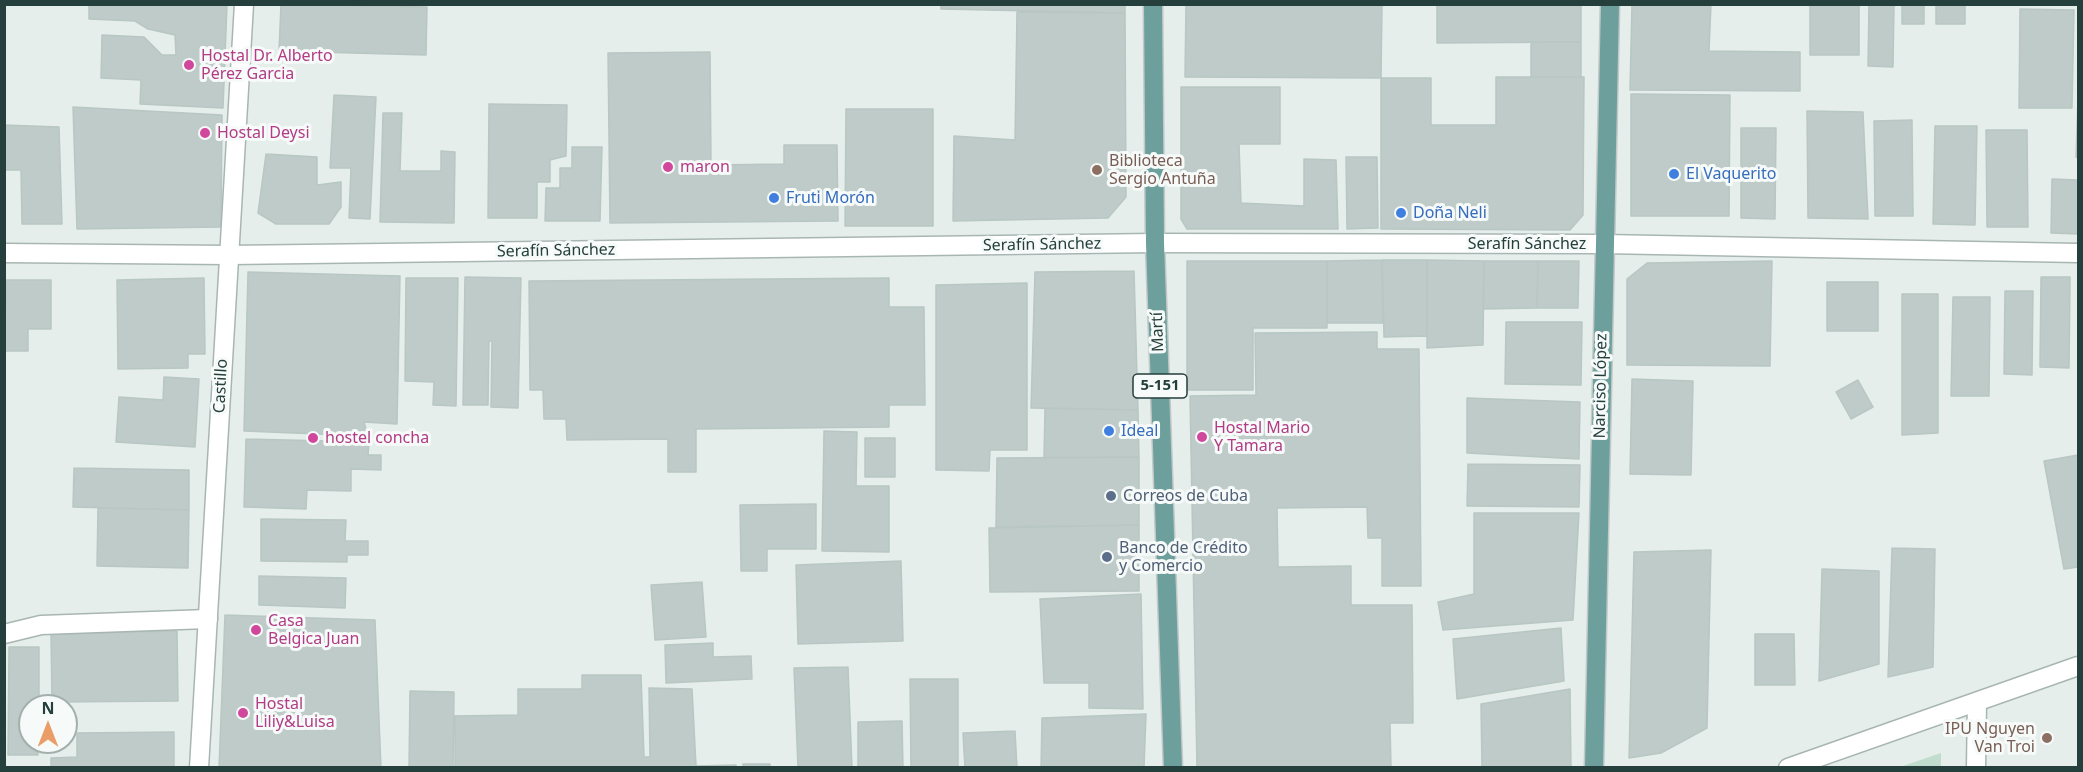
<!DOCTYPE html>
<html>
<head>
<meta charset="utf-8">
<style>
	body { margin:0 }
	#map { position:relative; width:2083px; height:772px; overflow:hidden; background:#e6eeeb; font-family:"Noto Sans",sans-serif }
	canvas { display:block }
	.frame { position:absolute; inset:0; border:6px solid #253f3c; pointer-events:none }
	.north { position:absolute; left:18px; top:694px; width:60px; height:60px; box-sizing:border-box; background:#f6faf9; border:2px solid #a2afad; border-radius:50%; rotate:0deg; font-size:16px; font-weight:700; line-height:24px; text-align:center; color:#253f3c }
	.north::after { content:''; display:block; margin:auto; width:21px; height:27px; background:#ea9d67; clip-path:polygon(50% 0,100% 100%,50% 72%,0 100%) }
</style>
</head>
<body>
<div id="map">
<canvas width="2083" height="772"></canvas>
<div class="frame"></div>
<div class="north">N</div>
</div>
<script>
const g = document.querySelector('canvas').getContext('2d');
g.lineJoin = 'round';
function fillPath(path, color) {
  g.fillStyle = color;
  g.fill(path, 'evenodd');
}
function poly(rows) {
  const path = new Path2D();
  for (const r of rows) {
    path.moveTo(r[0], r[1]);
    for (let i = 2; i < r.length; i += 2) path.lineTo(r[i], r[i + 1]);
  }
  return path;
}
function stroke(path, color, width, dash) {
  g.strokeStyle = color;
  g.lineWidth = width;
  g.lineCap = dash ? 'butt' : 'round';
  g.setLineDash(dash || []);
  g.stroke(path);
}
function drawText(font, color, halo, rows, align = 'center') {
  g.font = font + ' "Noto Sans",sans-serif';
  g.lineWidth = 6;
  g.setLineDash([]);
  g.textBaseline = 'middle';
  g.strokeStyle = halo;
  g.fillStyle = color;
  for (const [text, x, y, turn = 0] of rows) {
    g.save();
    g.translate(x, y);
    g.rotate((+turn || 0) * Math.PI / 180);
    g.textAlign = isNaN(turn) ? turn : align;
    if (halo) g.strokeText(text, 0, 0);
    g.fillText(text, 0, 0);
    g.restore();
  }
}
fillPath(poly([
	[1941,753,1941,767,1900,767]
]), '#c0ddcd');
const building = poly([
	[89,4,227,4,223,108,140,104,141,80,101,78,102,35,144,37,162,55,176,55,175,35,148,29,135,21,89,19,89,4],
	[281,4,427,7,426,55,279,51,281,4],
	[941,4,1125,4,1125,13,941,9,941,4],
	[1186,4,1382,4,1381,78,1185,77,1186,4],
	[1437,4,1581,4,1581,42,1437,43,1437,4],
	[1632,4,1711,4,1709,51,1800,52,1800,91,1630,90,1632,4],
	[1810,4,1859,4,1859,55,1810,55,1810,4],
	[1869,4,1894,4,1893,67,1868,66,1869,4],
	[1902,4,1924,4,1924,24,1902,24,1902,4],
	[1936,4,1965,4,1965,24,1936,24,1936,4],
	[2020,9,2074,10,2072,108,2019,108,2020,9],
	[1017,12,1125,13,1126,197,1108,218,953,221,954,136,1015,140,1017,12],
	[1531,42,1581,42,1581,77,1531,77,1531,42],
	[710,52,711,165,784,164,784,145,837,145,838,221,610,223,608,53,710,52],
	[1496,77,1584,77,1583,215,1570,230,1381,229,1381,78,1431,78,1431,125,1496,125,1496,77],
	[1181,87,1280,87,1280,144,1239,144,1241,203,1304,206,1304,159,1336,160,1338,229,1187,229,1181,219,1181,87],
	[1631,94,1730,95,1729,216,1631,216,1631,94],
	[334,95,376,97,370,219,349,218,351,168,330,168,334,95],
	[2078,97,2078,158,2076,157,2078,97],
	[489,104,567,105,566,156,550,160,550,182,537,182,537,218,488,218,489,104],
	[73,107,222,115,221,227,77,229,73,107],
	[846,109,933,109,933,226,845,226,846,109],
	[1807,111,1863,112,1868,219,1808,218,1807,111],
	[383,113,402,113,400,171,441,171,441,151,455,152,454,223,380,222,383,113],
	[1912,120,1913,216,1875,216,1874,121,1912,120],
	[4,125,59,127,62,224,22,224,21,170,5,170,4,125],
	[1935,126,1977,126,1975,225,1933,224,1935,126],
	[1741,128,1776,128,1775,219,1741,218,1741,128],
	[1986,130,2027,130,2028,227,1987,227,1986,130],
	[572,147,602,147,600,221,545,221,546,188,560,188,560,168,572,168,572,147],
	[266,154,317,157,317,185,341,182,341,207,329,224,276,224,258,213,266,154],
	[1346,157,1377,157,1378,228,1347,229,1346,157],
	[2052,179,2078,180,2078,234,2051,233,2052,179],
	[1382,260,1427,260,1427,336,1384,337,1382,260],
	[1382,260,1383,323,1327,323,1327,261,1382,260],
	[1427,260,1484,261,1483,345,1427,348,1427,260],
	[1187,261,1327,261,1327,328,1253,328,1253,390,1187,390,1187,261],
	[1484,261,1538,261,1537,308,1483,309,1484,261],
	[1538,261,1579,261,1578,308,1537,308,1538,261],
	[1772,261,1770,366,1627,365,1627,279,1647,263,1772,261],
	[1134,271,1138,410,1031,408,1035,272,1134,271],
	[248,272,400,276,397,424,364,422,368,436,244,431,248,272],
	[465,277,521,278,518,408,491,407,492,341,489,341,488,405,463,405,465,277],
	[2041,277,2070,277,2069,368,2040,367,2041,277],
	[204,278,205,354,188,354,188,368,118,369,117,280,204,278],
	[406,278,458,278,456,406,433,405,434,382,405,381,406,278],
	[889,278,889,307,924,307,925,405,889,405,889,427,696,429,696,472,668,472,668,439,567,440,566,419,544,419,543,390,530,390,529,281,889,278],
	[6,280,51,280,51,329,28,329,28,351,5,351,6,280],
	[1827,282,1878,282,1878,331,1827,331,1827,282],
	[1027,283,1027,450,990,450,989,471,936,470,936,285,1027,283],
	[2005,291,2033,291,2032,375,2004,374,2005,291],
	[1902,294,1938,294,1938,433,1902,435,1902,294],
	[1953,297,1990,297,1989,396,1951,396,1953,297],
	[1506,322,1582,322,1581,385,1505,384,1506,322],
	[1377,332,1377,349,1419,349,1421,586,1382,586,1382,538,1368,538,1367,507,1277,508,1278,567,1351,566,1351,605,1412,605,1413,723,1390,723,1391,767,1197,768,1190,396,1256,395,1255,333,1377,332],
	[164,377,199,379,195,447,116,442,119,397,163,400,164,377],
	[1632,379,1693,381,1691,475,1630,474,1632,379],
	[1858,380,1873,407,1851,419,1836,392,1858,380],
	[1467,398,1580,402,1579,459,1467,453,1467,398],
	[1045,408,1138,410,1139,457,1044,458,1045,408],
	[824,431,857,432,856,486,889,486,889,552,822,551,824,431],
	[865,438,895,438,895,477,865,477,865,438],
	[246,439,369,442,368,455,381,455,381,470,351,469,351,491,307,490,306,509,244,507,246,439],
	[2078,455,2078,567,2064,569,2044,461,2078,455],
	[1139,457,1139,525,996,527,997,458,1139,457],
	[1468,464,1580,465,1579,507,1467,506,1468,464],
	[74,468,189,470,189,510,73,507,74,468],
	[816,504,816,549,767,549,767,571,741,571,740,505,816,504],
	[98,508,189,510,188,568,97,566,98,508],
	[1474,513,1579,513,1573,620,1443,630,1438,602,1474,594,1474,513],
	[261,519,346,520,345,541,368,541,368,555,347,555,347,562,261,561,261,519],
	[1139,525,1139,591,990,592,989,528,1139,525],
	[1892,548,1935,549,1933,667,1888,677,1892,548],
	[1711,550,1707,728,1661,753,1629,758,1634,552,1711,550],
	[901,561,903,641,798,644,796,565,901,561],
	[1822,569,1879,571,1879,664,1819,681,1822,569],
	[259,576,346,578,345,608,259,605,259,576],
	[702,582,706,637,655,640,651,585,702,582],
	[1141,594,1143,709,1089,708,1089,683,1044,683,1040,599,1141,594],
	[225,615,375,620,381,768,219,768,225,615],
	[1561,628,1564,681,1457,699,1453,639,1561,628],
	[177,631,178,701,52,702,51,634,177,631],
	[1755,634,1794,634,1795,685,1755,685,1755,634],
	[713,643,713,657,751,656,752,679,666,683,665,645,713,643],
	[9,647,39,647,39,706,30,706,30,742,38,742,38,755,8,755,9,647],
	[848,667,852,768,798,768,794,668,848,667],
	[582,675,641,675,644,757,650,757,649,688,692,689,696,766,736,765,736,768,455,768,455,716,518,715,518,689,582,689,582,675],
	[910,679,958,679,958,768,911,768,910,679],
	[1570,689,1571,768,1482,768,1481,704,1570,689],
	[410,691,454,692,453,768,409,768,410,691],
	[1146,714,1144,768,1041,768,1042,718,1146,714],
	[902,721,903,768,858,768,858,722,902,721],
	[1015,731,1017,768,965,768,963,733,1015,731],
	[174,732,174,768,51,768,51,758,77,757,77,733,174,732],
	[743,764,770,764,770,768,743,768,743,764]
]);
fillPath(building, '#becbc8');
stroke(building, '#b8c7c3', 1.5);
const service = poly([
	[4,634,41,625,208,619]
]);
const minor = poly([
	[4,253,229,255,1155,243,1603,244,2078,253],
	[1976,768,1977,702]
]);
const tertiary = poly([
	[199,768,244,4],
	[1788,768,2078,666]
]);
const primary = poly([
	[1153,4,1155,243,1173,768],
	[1594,768,1610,4]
]);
stroke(service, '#a8b6b3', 21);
stroke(minor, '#a8b6b3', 21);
stroke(tertiary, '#a8b6b3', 21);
stroke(primary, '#c2c9c8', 21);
stroke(service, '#fff', 18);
stroke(minor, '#fff', 18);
stroke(tertiary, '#fff', 18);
stroke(primary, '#6da09c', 18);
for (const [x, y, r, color] of [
	[189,65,6,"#d1479c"],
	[205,133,6,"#d1479c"],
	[668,167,6,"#d1479c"],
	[1097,170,6,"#8d6e63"],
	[1674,174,6,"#3f7fe0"],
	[774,198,6,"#3f7fe0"],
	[1401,213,6,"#3f7fe0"],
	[1109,431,6,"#3f7fe0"],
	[1202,437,6,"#d1479c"],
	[313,438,6,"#d1479c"],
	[1111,496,6,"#5c6f8a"],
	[1107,557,6,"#5c6f8a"],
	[256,630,6,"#d1479c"],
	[243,713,6,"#d1479c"],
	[2047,738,6,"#8d6e63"]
]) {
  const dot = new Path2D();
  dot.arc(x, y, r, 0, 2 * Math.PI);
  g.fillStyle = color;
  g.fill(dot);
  stroke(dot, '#f6faf9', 2);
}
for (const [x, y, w] of [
	[1160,386,54]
]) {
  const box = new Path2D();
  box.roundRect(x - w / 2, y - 12, w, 24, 4.5);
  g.fillStyle = '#f6faf9';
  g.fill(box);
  stroke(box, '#253f3c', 1.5);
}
drawText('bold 15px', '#253f3c', null, [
	["5-151",1160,386]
]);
drawText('16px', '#b23c85', '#f6faf9', [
	["Hostal Dr. Alberto",201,56],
	["Pérez Garcia",201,74],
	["Hostal Deysi",217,133],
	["maron",680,167],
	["Hostal Mario",1214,428],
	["Y Tamara",1214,446],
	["hostel concha",325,438],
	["Casa",268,621],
	["Belgica Juan",268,639],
	["Hostal",255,704],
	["Liliy&Luisa",255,722]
], 'left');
drawText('16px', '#785e54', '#f6faf9', [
	["Biblioteca",1109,161],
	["Sergio Antuña",1109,179],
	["IPU Nguyen",2035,729,"right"],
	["Van Troi",2035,747,"right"]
], 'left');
drawText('16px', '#366cbe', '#f6faf9', [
	["El Vaquerito",1686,174],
	["Fruti Morón",786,198],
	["Doña Neli",1413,213],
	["Ideal",1121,431]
], 'left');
drawText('16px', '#253f3c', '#f6faf9', [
	["Serafín Sánchez",1527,244],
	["Serafín Sánchez",1042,245,-1],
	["Serafín Sánchez",556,251,-1],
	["Martí",1158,332,-92],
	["Castillo",221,386,-87],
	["Narciso López",1601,386,-89]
]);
drawText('16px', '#4e5e75', '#f6faf9', [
	["Correos de Cuba",1123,496],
	["Banco de Crédito",1119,548],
	["y Comercio",1119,566]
], 'left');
</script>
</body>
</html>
